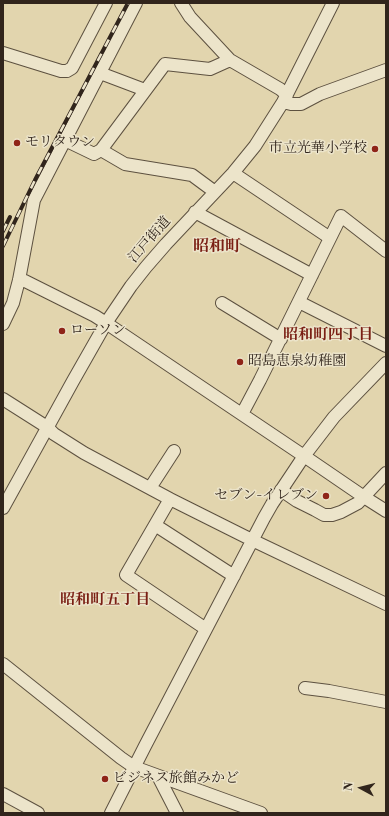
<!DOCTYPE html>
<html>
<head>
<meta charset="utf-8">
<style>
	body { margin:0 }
	#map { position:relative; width:389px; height:816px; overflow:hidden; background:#e2d5ae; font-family:"Libre Bodoni",serif }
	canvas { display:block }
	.frame { position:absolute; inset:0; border:4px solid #31251c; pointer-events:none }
	.north { position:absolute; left:341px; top:768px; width:40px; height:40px; -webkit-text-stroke:3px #ece4ca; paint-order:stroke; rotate:277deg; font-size:11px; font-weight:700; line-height:16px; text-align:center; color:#31251c }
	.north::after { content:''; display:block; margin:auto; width:14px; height:18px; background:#31251c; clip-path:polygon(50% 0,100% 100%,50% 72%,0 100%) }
</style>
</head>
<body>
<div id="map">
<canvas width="389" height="816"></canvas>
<div class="frame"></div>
<div class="north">N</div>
</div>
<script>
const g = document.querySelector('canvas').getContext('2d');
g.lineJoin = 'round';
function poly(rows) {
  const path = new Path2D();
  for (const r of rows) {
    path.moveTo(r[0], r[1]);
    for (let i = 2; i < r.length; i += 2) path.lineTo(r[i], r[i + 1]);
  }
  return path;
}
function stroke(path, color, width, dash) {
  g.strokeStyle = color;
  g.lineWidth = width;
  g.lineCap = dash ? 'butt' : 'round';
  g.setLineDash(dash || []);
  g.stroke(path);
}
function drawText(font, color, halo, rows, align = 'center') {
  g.font = font + ' "Libre Bodoni","Noto Serif JP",serif';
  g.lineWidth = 3;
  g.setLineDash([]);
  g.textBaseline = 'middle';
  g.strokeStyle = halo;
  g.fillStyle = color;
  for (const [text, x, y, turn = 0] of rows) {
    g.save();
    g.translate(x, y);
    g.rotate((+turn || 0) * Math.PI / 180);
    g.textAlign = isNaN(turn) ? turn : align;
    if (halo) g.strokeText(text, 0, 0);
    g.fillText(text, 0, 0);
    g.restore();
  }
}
const minor = poly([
	[181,3,190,17,230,60,280,89,287,95],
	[3,53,61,71,67,71,72,68,106,3],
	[100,73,145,90],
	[283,102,291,104,301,104,320,94,386,70],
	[65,140,94,154,101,150,125,164,192,175,215,192],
	[101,150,165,64,210,69,230,60],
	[233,173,330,238],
	[195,212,312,275],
	[19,280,25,281,95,316,106,323,304,456,364,497,386,511],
	[299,302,386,346],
	[222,303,281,339],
	[3,324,13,303,19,280,34,200,136,3],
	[3,399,47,427,54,434,84,453,170,499,252,540,386,604],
	[242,414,260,380,341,216,386,251],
	[150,488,174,451],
	[281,490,297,501,315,510,324,515,332,515,341,512,358,503,386,473],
	[170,499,126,575,206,629],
	[3,508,73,381,106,323,131,286,146,267,166,244,233,173,255,146,283,102,333,3],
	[155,525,234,576],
	[3,664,121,758,134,767,261,813],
	[305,688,329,691,386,702],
	[158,776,177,813],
	[3,794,38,813],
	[111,813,145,746,264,518,272,504,304,456,334,417,386,363]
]);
stroke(minor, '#5d5140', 14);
stroke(minor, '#ece4ca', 12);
const rail = poly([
	[3,231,10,217],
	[3,246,35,180,128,3]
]);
stroke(rail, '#31251c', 4);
stroke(rail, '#ece4ca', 2.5, [8]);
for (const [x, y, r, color] of [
	[17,143,4,"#8f2418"],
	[375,149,4,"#8f2418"],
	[62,331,4,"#8f2418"],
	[240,362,4,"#8f2418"],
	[326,496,4,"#8f2418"],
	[105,779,4,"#8f2418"]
]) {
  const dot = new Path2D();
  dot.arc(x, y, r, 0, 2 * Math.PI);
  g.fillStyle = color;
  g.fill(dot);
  stroke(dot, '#ece4ca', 1.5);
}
drawText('14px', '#31251c', '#ece4ca', [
	["モリタウン",25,143],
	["市立光華小学校",367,149,"right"],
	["ローソン",70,331],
	["昭島恵泉幼稚園",248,362],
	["セブン-イレブン",318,496,"right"],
	["ビジネス旅館みかど",113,779]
], 'left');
drawText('14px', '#31251c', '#ece4ca', [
	["江戸街道",150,240,-49]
]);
drawText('bold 15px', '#7a1f14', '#ece4ca', [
	["昭和町四丁目",328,335],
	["昭和町五丁目",105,600]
]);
drawText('bold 16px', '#7a1f14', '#ece4ca', [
	["昭和町",217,247]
]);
</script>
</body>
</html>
